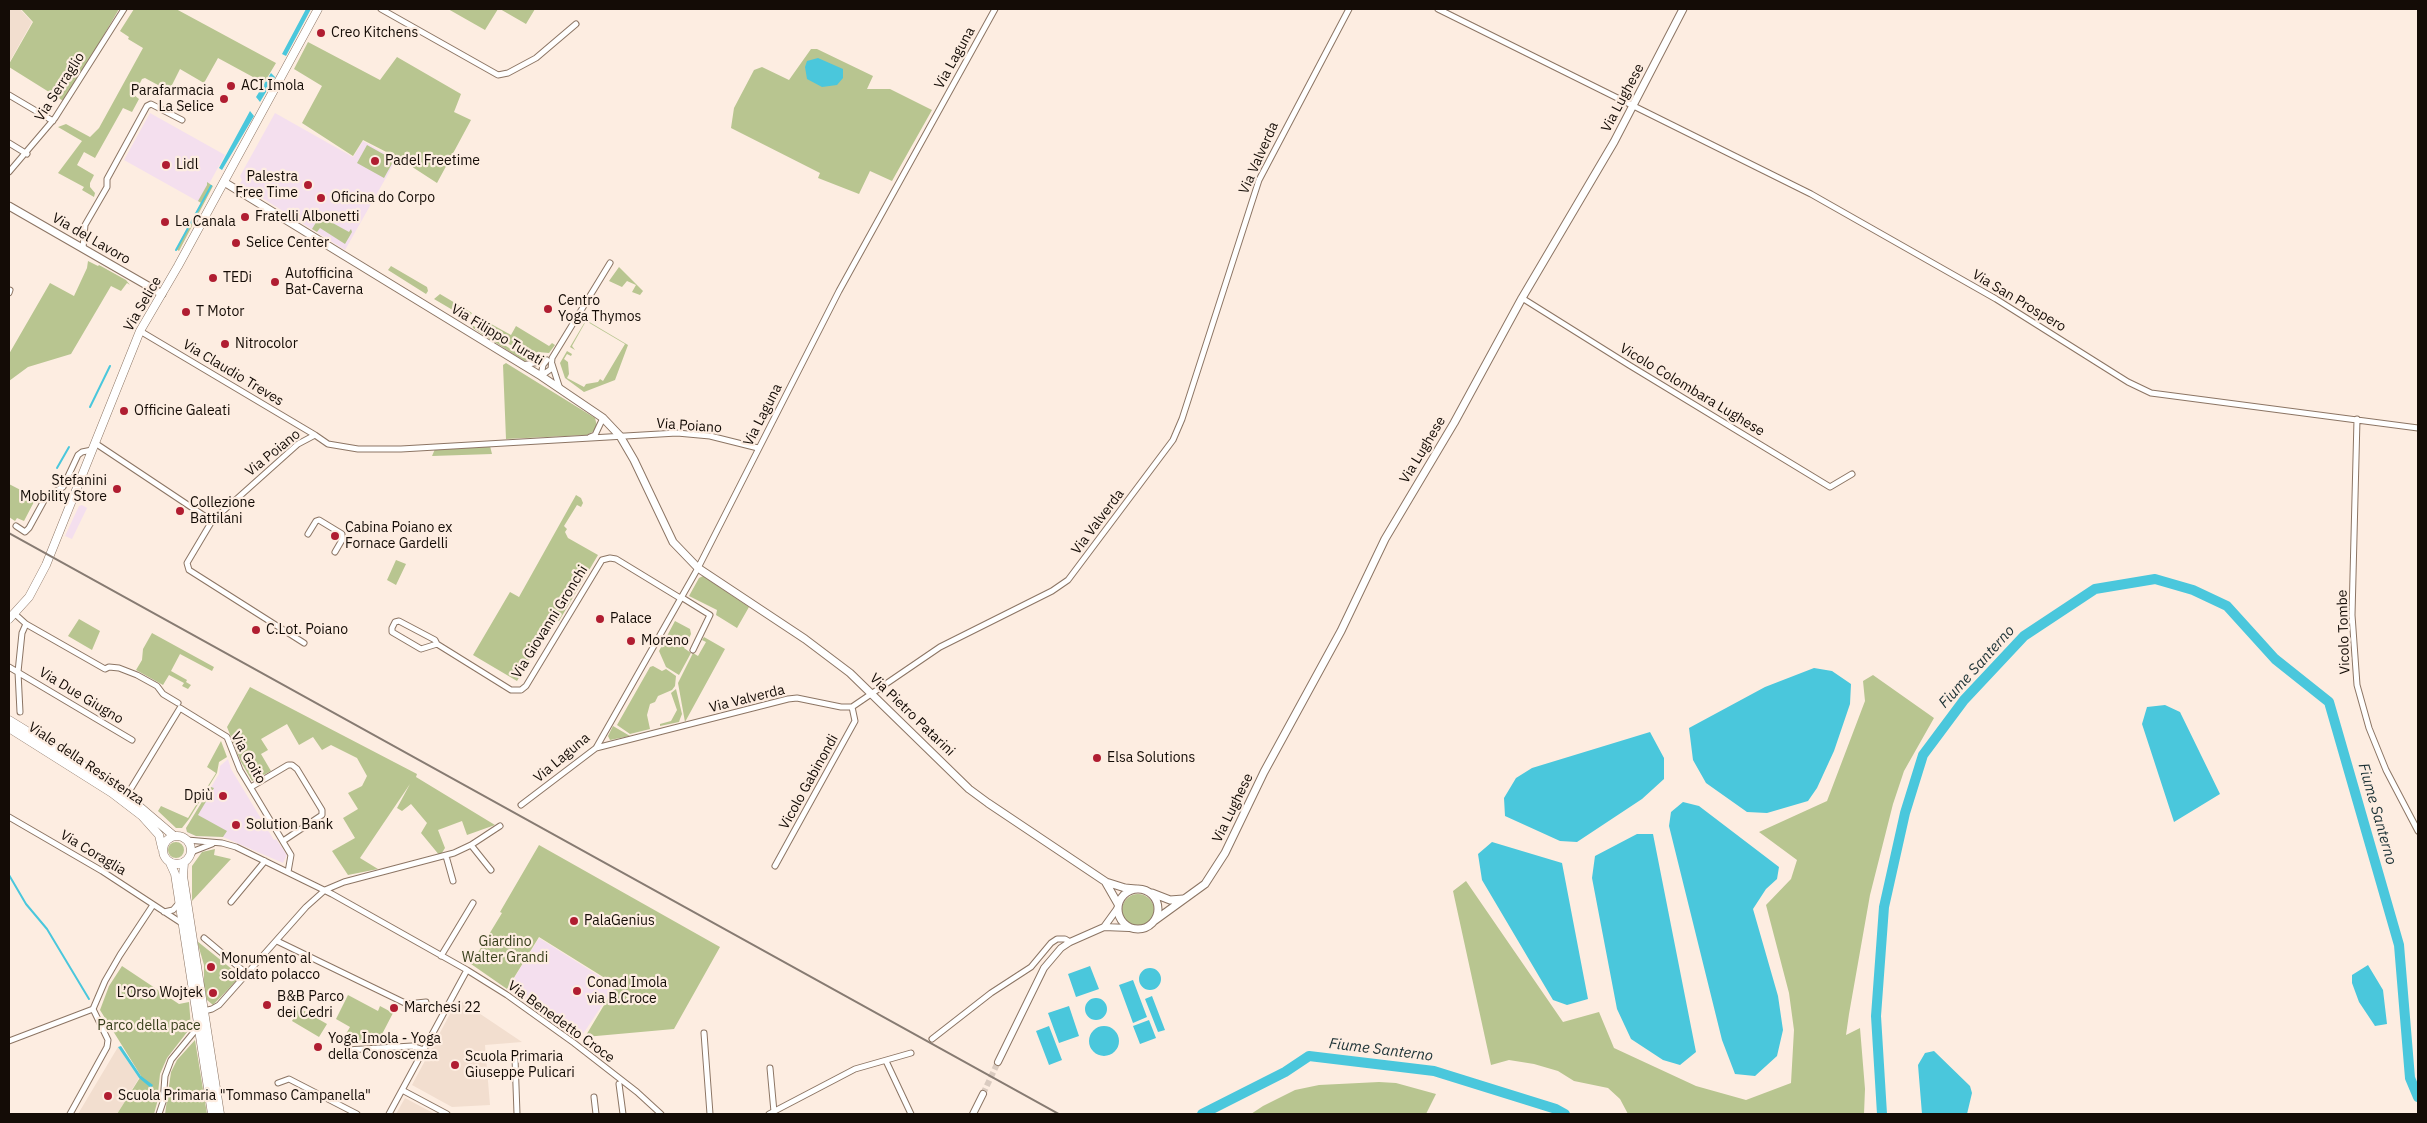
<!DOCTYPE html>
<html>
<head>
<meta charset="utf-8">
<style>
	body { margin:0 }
	#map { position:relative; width:2427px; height:1123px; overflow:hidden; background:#fdede1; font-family:"IBM Plex Sans",sans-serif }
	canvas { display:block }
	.frame { position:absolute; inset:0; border:10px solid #140c06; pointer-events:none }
</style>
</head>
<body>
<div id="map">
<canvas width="2427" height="1123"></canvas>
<div class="frame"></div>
</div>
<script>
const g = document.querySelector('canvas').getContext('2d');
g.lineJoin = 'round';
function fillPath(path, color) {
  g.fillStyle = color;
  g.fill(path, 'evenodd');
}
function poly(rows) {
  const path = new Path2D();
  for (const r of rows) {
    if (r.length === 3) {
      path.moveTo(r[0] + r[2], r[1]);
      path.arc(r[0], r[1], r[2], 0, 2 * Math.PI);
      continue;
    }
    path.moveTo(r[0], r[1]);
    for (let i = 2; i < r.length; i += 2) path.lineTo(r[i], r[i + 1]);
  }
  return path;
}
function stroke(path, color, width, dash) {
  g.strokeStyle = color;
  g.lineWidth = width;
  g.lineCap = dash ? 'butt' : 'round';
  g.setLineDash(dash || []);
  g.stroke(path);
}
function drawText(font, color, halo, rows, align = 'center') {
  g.font = font + ' "IBM Plex Sans",sans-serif';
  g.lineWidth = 4.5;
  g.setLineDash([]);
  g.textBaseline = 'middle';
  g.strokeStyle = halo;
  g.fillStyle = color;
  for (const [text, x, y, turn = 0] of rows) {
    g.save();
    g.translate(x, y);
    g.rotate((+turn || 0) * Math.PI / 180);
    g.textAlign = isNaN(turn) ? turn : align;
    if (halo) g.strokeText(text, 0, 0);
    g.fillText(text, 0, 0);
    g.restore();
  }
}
fillPath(poly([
	[150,113,225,155,199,202,124,160],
	[275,113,353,157,363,141,396,160,345,250,240,184,242,180,240,176],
	[82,505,87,508,72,539,65,536,79,506],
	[228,759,231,769,274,840,276,839,287,855,283,863,223,837,196,836,187,832,186,828,219,774,220,766],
	[539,938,615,986,579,1040,508,988]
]), '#f4dfee');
fillPath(poly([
	[9,9,20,9,32,22,9,63],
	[458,999,522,1042,485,1045,490,1105,452,1107,412,1085],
	[118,1047,139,1078,117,1114,78,1114],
	[405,1098,435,1114,396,1114]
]), '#f2decf');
fillPath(poly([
	[21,9,119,9,65,102,9,67,9,64,33,22],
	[134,9,176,9,276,63,264,83,218,58,204,83,180,69,169,91,145,78,142,79,134,95,139,99,132,112,123,108,95,158,84,152,77,165,94,175,90,183,90,187,95,193,94,197,82,190,84,187,58,173,82,141,58,127,66,124,90,137,99,128,143,48,128,39,129,37,120,31],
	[448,9,498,9,485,30],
	[500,9,535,9,526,24],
	[308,42,380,80,397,57,461,94,454,112,471,120,437,183,400,159,363,140,353,156,302,123,322,86,294,69],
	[811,49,817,49,873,76,867,89,890,89,932,110,892,181,870,171,859,194,818,178,820,173,731,128,734,108,754,70,762,67,789,80],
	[367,145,394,160,384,178,357,163],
	[207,182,213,186,179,251,176,249,201,203,198,201,207,185],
	[320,216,349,232,351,229,352,232,345,244,320,228,317,232,312,229],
	[88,261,98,266,99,265,126,280,130,285,127,283,121,291,111,286,71,354,28,367,9,381,9,354,50,283,74,296,87,268],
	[391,266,427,287,428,291,426,294,388,270],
	[619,267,643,291,640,295,632,292,636,285,627,281,622,287,609,281],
	[440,294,472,313,468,319,434,299],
	[484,320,511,335,516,326,549,346,552,343,555,345,549,353,538,352,527,355,479,326],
	[586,320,628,345,615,380,584,392,565,378,560,363,567,351,572,354,571,356,567,354,564,359,568,362,569,374,567,378,584,387,586,384,598,382,600,379,603,381,625,344,586,321,572,346,575,350,570,347],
	[472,325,527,359,540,356,547,357,524,361,473,328],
	[506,363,595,418,597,426,594,431,587,435,506,439,503,365],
	[490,446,492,454,432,456,435,449],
	[9,484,36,498,24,521,17,518,15,521,9,517],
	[576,495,581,498,583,503,581,507,577,505,564,526,567,529,565,532,568,538,598,555,559,621,554,619,517,681,473,655,510,592,519,597],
	[396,560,406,564,396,585,387,580],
	[703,576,749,607,737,628,716,615,717,610,689,596,699,578],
	[79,619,100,631,92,650,68,636],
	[675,621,690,629,691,634,684,648,691,653,679,675,666,667,659,651],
	[152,633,214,667,212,671,180,654,171,671,187,680,186,682,191,685,188,689,182,686,184,683,169,675,163,685,136,670,142,660,143,649],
	[704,637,725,649,685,722,678,683,693,653,698,656,706,642,702,640],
	[653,666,662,671,666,669,676,676,675,686,672,690,658,696,655,702,650,704,647,715,650,729,630,734,617,725,650,667],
	[1873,675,1934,718,1904,771,1893,804,1870,895,1849,1014,1846,1035,1860,1028,1865,1089,1864,1114,1628,1114,1620,1099,1608,1088,1574,1081,1558,1071,1534,1064,1509,1060,1491,1065,1453,891,1466,881,1563,1022,1599,1012,1614,1048,1696,1086,1746,1100,1791,1083,1794,1030,1789,993,1766,905,1791,879,1797,860,1759,832,1827,801,1865,701,1863,681],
	[250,687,417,774,416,777,495,825,467,835,462,821,438,830,445,848,440,856,421,833,427,823,411,804,402,811,397,808,410,784,360,858,378,869,348,875,332,851,355,838,343,818,358,809,348,793,362,786,367,776,357,758,331,745,322,750,313,737,299,745,287,724,261,739,268,750,261,754,271,771,252,781,241,762,227,727],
	[676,689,682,714,680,719,679,722,660,726,660,724,671,721,677,710,671,693],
	[613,726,630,736,610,740,608,736],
	[221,741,227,757,219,762,217,773,189,819,182,828,176,828,158,811,161,806,188,818,216,773,207,767],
	[211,787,214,788,198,815,227,831,223,837,196,836,187,832,186,828],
	[176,850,8],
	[539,845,720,947,674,1029,585,1037,616,985,539,937,507,989,471,964,502,913,500,912],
	[215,849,214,855,231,859,192,901,192,866,202,852],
	[1138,910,16],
	[197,941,238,974,236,981,213,1005,207,1000,204,985,204,965],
	[122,966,179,1004,189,1002,191,1027,167,1058,160,1074,157,1103,154,1114,117,1114,141,1076,100,1010,109,986],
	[348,995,378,1011,380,1006,393,1013,379,1040,366,1033,360,1041,346,1034,350,1027,336,1019],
	[299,1008,327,1024,319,1037,292,1021],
	[195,1040,207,1114,165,1114,171,1072,177,1060],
	[1379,1082,1396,1083,1436,1094,1426,1114,1251,1114,1263,1106,1295,1090,1319,1085]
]), '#b8c590');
fillPath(poly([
	[306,9,311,9,286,56,282,54],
	[818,58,843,69,843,78,837,85,822,87,807,79,805,67,807,61],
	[271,73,275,77,260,102,256,97],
	[250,111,254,116,222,170,219,168],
	[1814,668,1832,671,1851,684,1850,704,1834,751,1817,788,1808,801,1767,813,1747,812,1706,783,1693,760,1689,728,1765,687],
	[2165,705,2180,712,2220,794,2174,822,2142,724,2147,707],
	[1650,732,1664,758,1664,779,1642,799,1577,842,1560,841,1505,816,1504,798,1516,778,1532,768],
	[1683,802,1699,806,1779,867,1777,879,1766,889,1753,909,1778,996,1783,1030,1777,1056,1755,1076,1735,1074,1722,1040,1669,826,1671,812],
	[1637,834,1653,834,1696,1052,1680,1065,1663,1060,1631,1039,1617,1009,1592,878,1595,856],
	[1492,842,1562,863,1588,999,1567,1005,1553,1000,1482,880,1478,854],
	[2368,965,2383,990,2387,1024,2375,1026,2359,1002,2352,983,2352,975],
	[1090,966,1099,989,1076,997,1068,974],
	[1150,979,11],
	[1133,980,1147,1017,1133,1023,1119,985],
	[1152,996,1165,1030,1158,1032,1145,999],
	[1096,1009,11],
	[1069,1006,1079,1036,1059,1043,1048,1013],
	[1149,1020,1156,1038,1140,1044,1133,1026],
	[1049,1026,1062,1060,1049,1065,1036,1031],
	[1104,1041,15],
	[121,1046,141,1076,153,1085,151,1088,139,1078,118,1047],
	[1934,1051,1970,1086,1972,1093,1967,1114,1922,1114,1918,1065,1925,1053]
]), '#4ac7dc');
stroke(poly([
	[176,250,211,186],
	[90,407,110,366],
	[57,468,69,447],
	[9,875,26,904,47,929,89,999]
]), '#4ac7dc', 2);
stroke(poly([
	[1202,1114,1285,1072,1309,1056,1434,1071,1556,1109,1565,1114],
	[1882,1114,1876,1016,1884,907,1905,813,1923,755,1964,700,2024,636,2095,589,2155,579,2193,590,2227,606,2275,659,2329,702,2399,945,2410,1078,2418,1097]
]), '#4ac7dc', 10);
stroke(poly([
	[983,1094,998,1062]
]), '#dacbc0', 6, [6, 3]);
const minor = poly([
	[381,9,498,75,508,73,536,58,576,24],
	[1438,9,1811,194,1996,299,2128,382,2151,393,2418,428],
	[9,95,53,121],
	[9,143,27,154],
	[9,172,55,118,124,9],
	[83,248,85,225,107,187,107,179,147,106,151,104,182,120],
	[9,293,10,290],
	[1522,298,1629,365,1830,487,1852,474],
	[140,331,315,435],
	[552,364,560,389],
	[522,365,546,361],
	[541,376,551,369,552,358,610,263],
	[541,376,543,365,547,360],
	[2357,419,2352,615,2357,685,2369,728,2386,770,2418,831],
	[590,437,595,435,603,418],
	[95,443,212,521,298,444,315,435,328,444,358,449,401,449,677,433,710,436,758,448],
	[212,521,187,563,189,570,304,643],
	[16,526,25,532,29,528,46,497,63,487,78,455,82,452,92,450],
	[308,534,316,521,319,520,342,534,342,540,335,552],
	[681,597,710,615,693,650],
	[15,614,26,624,105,669,109,667,119,668,137,675,157,686,163,694,178,703],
	[437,644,421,649,392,632,392,628,395,622,399,621,435,640,437,644,511,690,521,690,526,686,602,560,610,558,616,559,680,598],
	[9,667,132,740],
	[20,712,18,672,22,633,26,624],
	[596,748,788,699,797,698,841,707,852,707,940,647,1052,591,1068,580,1173,440,1182,419,1259,180,1349,9],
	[251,787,288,765,292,765,297,769,322,810,322,815,283,841],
	[127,795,180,708,227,737,240,770,291,855,288,872],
	[521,805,596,748,698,568,839,291,995,9],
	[9,817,102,871,183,924],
	[187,840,222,843,236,847,332,894,467,970,507,995,574,1043,637,1092,661,1114],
	[471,845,491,870],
	[190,855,194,851,212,844],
	[446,856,453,881],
	[775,866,855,721,852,707],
	[231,902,265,861],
	[164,912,173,910,179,903],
	[204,938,247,974],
	[277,941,407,1004,426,1002],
	[441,956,473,903],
	[93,1009,105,981,120,955,153,905],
	[204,1011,212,1009,219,1005,306,907,325,890,344,882,454,853,471,845,500,826],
	[704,1033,710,1114],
	[932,1039,991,993,1031,967,1051,943,1057,939,1065,939,1070,942],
	[9,1041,93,1009],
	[347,1050,412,1046,424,1050],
	[515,1058,517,1114],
	[886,1061,911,1114],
	[770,1068,774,1112],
	[278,1083,289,1079,357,1114],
	[619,1084,623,1114],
	[402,1090,447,1114],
	[594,1097,596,1114],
	[70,1114,107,1047,108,1040,93,1009],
	[159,1114,163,1102,165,1076,171,1060,194,1032,199,1030],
	[389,1114,467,970],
	[769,1114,855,1069,911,1053]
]);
const tertiary = poly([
	[1104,927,1117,909],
	[998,1062,1044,968,1061,948,1070,942,1104,927,1129,928],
	[973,1114,983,1094]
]);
const secondary = poly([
	[224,182,541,376,603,418,620,436,634,460,673,542,698,568,805,639,850,673,969,789,988,803,1106,882,1125,888,1136,889],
	[9,206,162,294],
	[1106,883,1118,904],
	[1138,909,20],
	[1152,893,1170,900,1183,899],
	[1154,921,1205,884,1225,853,1264,772,1341,631,1385,539,1454,423,1522,298,1614,142,1683,9]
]);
const primary = poly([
	[9,619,29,597,46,565,140,331,178,266,318,9],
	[9,720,113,784,174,836],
	[9,728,112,793,142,816,159,835,162,848],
	[177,850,14],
	[170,863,175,874,212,1114],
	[184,863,183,876,220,1114]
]);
stroke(minor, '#8c7564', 7);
stroke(tertiary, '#8c7564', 8);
stroke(secondary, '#8c7564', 9);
stroke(primary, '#8c7564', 9);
stroke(minor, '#fff', 5);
stroke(tertiary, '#fff', 6);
stroke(secondary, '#fff', 7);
stroke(primary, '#fff', 8);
stroke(poly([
	[9,533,1059,1114]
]), '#877b72', 2);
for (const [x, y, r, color] of [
	[321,33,5,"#b01d31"],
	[231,86,5,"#b01d31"],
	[224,99,5,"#b01d31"],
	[375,161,5,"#b01d31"],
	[166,165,5,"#b01d31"],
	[308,185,5,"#b01d31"],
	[321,198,5,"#b01d31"],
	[245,217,5,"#b01d31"],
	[165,222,5,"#b01d31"],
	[236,243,5,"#b01d31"],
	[213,278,5,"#b01d31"],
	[275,282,5,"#b01d31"],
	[548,309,5,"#b01d31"],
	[186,312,5,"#b01d31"],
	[225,344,5,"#b01d31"],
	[124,411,5,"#b01d31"],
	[117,489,5,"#b01d31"],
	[180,511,5,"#b01d31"],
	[335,536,5,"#b01d31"],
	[600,619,5,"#b01d31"],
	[256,630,5,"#b01d31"],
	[631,641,5,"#b01d31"],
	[1097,758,5,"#b01d31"],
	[223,796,5,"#b01d31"],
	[236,825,5,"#b01d31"],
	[574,921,5,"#b01d31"],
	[211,967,5,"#b01d31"],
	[577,991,5,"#b01d31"],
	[213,993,5,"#b01d31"],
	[267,1005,5,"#b01d31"],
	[394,1008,5,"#b01d31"],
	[318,1047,5,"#b01d31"],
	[455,1065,5,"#b01d31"],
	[108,1096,5,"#b01d31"]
]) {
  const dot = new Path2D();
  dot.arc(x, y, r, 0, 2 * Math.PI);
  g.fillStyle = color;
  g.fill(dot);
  stroke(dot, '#fdede1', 2);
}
drawText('14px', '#140c06', '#fdede1', [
	["Creo Kitchens",331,33],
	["ACI Imola",241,86],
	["Parafarmacia",214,91,"right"],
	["La Selice",214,107,"right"],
	["Padel Freetime",385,161],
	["Lidl",176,165],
	["Palestra",298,177,"right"],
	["Free Time",298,193,"right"],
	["Oficina do Corpo",331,198],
	["Fratelli Albonetti",255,217],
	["La Canala",175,222],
	["Selice Center",246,243],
	["Autofficina",285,274],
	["Bat-Caverna",285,290],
	["TEDi",223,278],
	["Centro",558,301],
	["Yoga Thymos",558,317],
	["T Motor",196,312],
	["Nitrocolor",235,344],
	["Officine Galeati",134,411],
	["Stefanini",107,481,"right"],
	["Mobility Store",107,497,"right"],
	["Collezione",190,503],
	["Battilani",190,519],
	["Cabina Poiano ex",345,528],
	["Fornace Gardelli",345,544],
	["Palace",610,619],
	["C.Lot. Poiano",266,630],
	["Moreno",641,641],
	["Elsa Solutions",1107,758],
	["Dpiù",213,796,"right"],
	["Solution Bank",246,825],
	["PalaGenius",584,921],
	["Monumento al",221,959],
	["soldato polacco",221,975],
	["Conad Imola",587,983],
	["via B.Croce",587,999],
	["L’Orso Wojtek",203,993,"right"],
	["B&B Parco",277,997],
	["dei Cedri",277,1013],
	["Marchesi 22",404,1008],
	["Yoga Imola - Yoga",328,1039],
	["della Conoscenza",328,1055],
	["Scuola Primaria",465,1057],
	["Giuseppe Pulicari",465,1073],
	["Scuola Primaria \"Tommaso Campanella\"",118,1096]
], 'left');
drawText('14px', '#140c06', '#fdede1', [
	["Via Laguna",955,58,-61],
	["Via Serraglio",60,87,-57],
	["Via Lughese",1623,98,-62],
	["Via Valverda",1259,158,-66],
	["Via del Lavoro",91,239,30],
	["Via San Prospero",2019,301,31],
	["Via Selice",143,304,-60],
	["Via Filippo Turati",497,335,31],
	["Via Claudio Treves",233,373,31],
	["Vicolo Colombara Lughese",1692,390,31],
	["Via Laguna",763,415,-63],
	["Via Poiano",689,426,4],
	["Via Lughese",1423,450,-59],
	["Via Poiano",273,453,-39],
	["Via Valverda",1098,522,-53],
	["Via Giovanni Gronchi",550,622,-58],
	["Vicolo Tombe",2344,632,-92],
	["Via Due Giugno",81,696,31],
	["Via Valverda",747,699,-14],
	["Via Pietro Patarini",912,715,44],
	["Via Goito",248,758,61],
	["Via Laguna",562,758,-40],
	["Viale della Resistenza",86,764,34],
	["Vicolo Gabinondi",809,782,-61],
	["Via Lughese",1233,808,-64],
	["Via Coraglia",93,853,31],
	["Via Benedetto Croce",561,1022,36]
]);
drawText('14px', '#383f1b', '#fdede1', [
	["Giardino",505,942],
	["Walter Grandi",505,958],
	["Parco della pace",149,1026]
]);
drawText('italic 15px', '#1c3236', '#fdede1', [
	["Fiume Santerno",1977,667,-48],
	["Fiume Santerno",2377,814,74],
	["Fiume Santerno",1381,1050,7]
]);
</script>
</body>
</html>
